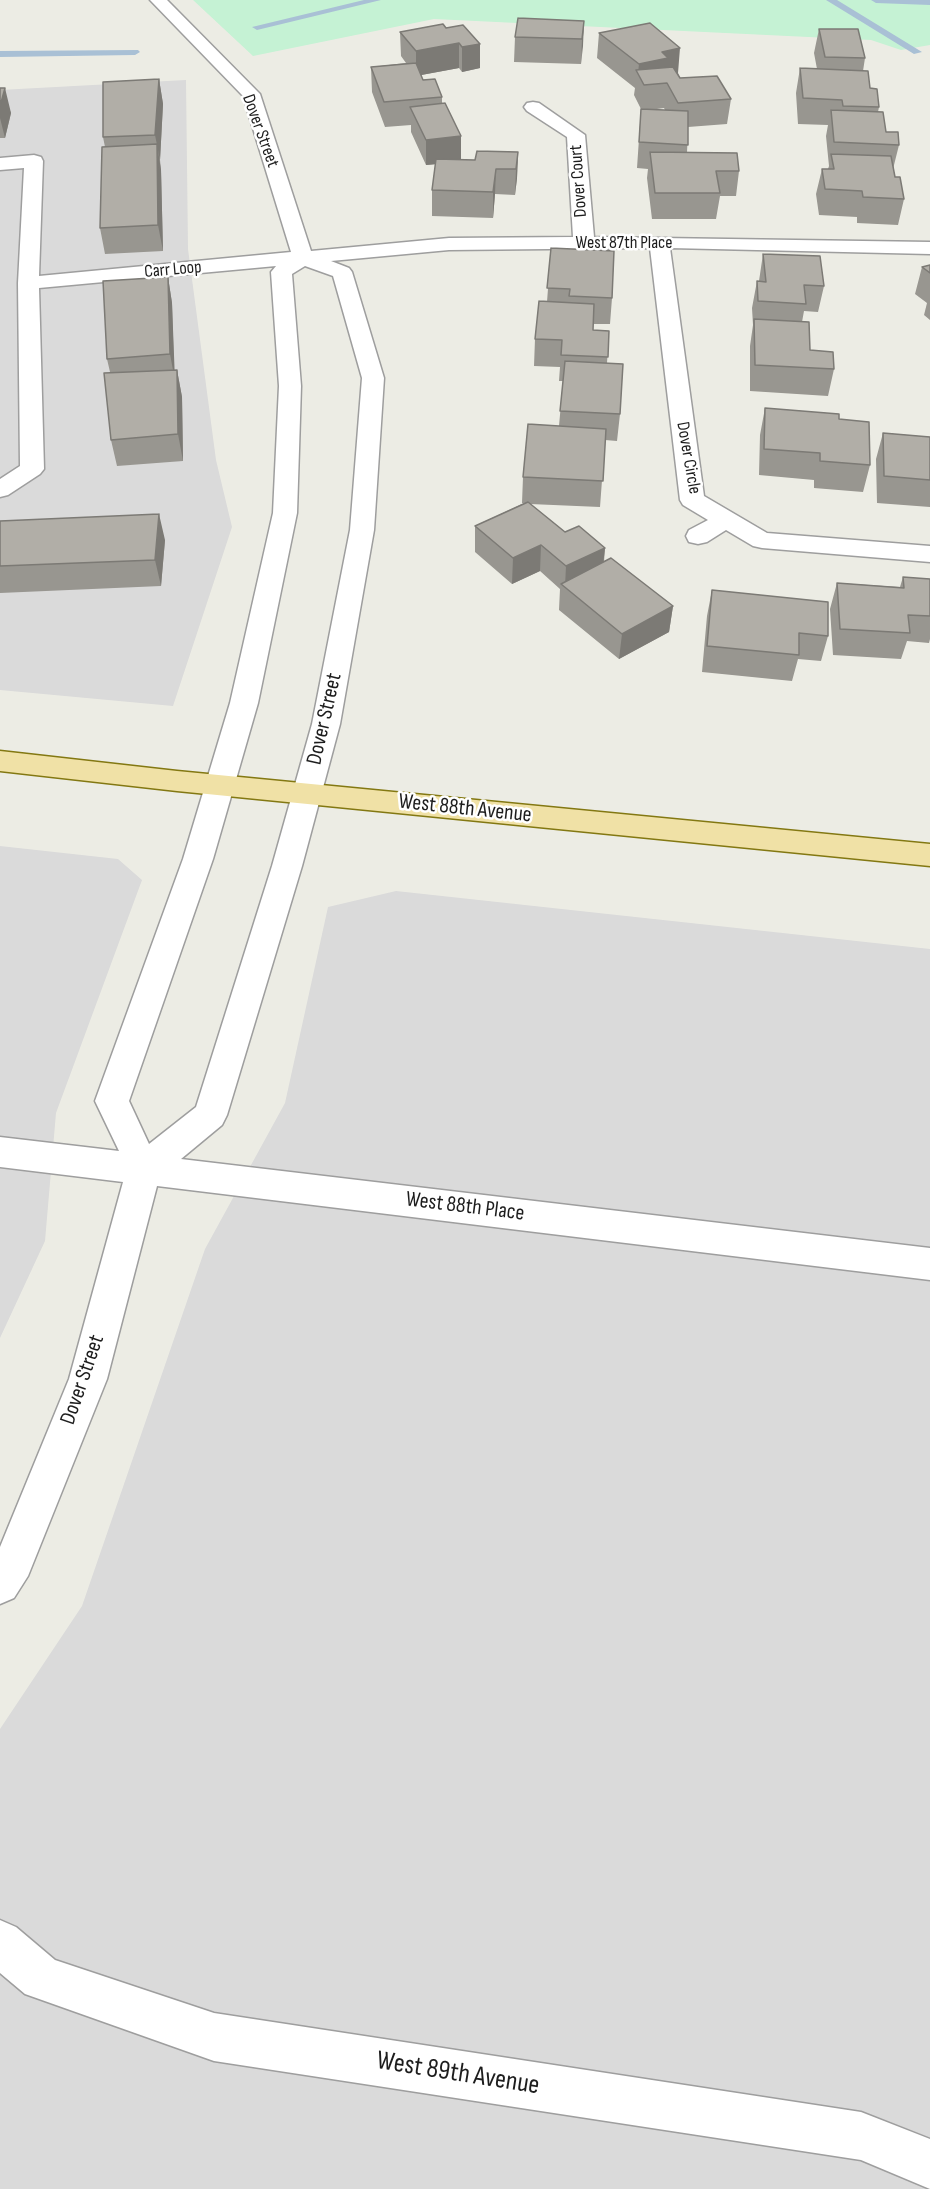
<!DOCTYPE html>
<html>
<head>
<meta charset="utf-8">
<style>
	body { margin:0 }
	canvas { display:block; background:#ecece4 }
</style>
</head>
<body>
<canvas width="930" height="2189"></canvas>
<script>
const g = document.querySelector('canvas').getContext('2d');
g.lineJoin = 'round';
function fillPath(path, color) {
  g.fillStyle = color;
  g.fill(path, 'evenodd');
}
function poly(rows) {
  const path = new Path2D();
  for (const r of rows) {
    path.moveTo(r[0], r[1]);
    for (let i = 2; i < r.length; i += 2) path.lineTo(r[i], r[i + 1]);
  }
  return path;
}
function stroke(path, color, width, dash) {
  g.strokeStyle = color;
  g.lineWidth = width;
  g.lineCap = dash ? 'butt' : 'round';
  g.setLineDash(dash || []);
  g.stroke(path);
}
function drawText(font, color, halo, rows, align = 'center') {
  g.font = font + ' "Sofia Sans Condensed",sans-serif';
  g.lineWidth = 5;
  g.setLineDash([]);
  g.textBaseline = 'middle';
  g.strokeStyle = halo;
  g.fillStyle = color;
  for (const [text, x, y, turn = 0] of rows) {
    g.save();
    g.translate(x, y);
    g.rotate((+turn || 0) * Math.PI / 180);
    g.textAlign = isNaN(turn) ? turn : align;
    if (halo) g.strokeText(text, 0, 0);
    g.fillText(text, 0, 0);
    g.restore();
  }
}
fillPath(poly([
	[186,80,188,249,216,460,232,527,173,706,0,690,0,90],
	[0,846,118,859,142,880,56,1113,45,1241,0,1338],
	[396,891,930,949,930,2189,0,2189,0,1729,82,1606,205,1249,285,1103,328,907]
]), '#dadada');
fillPath(poly([
	[193,0,930,0,930,45,901,50,871,40,434,19,253,56]
]), '#c5f2d4');
fillPath(poly([
	[364,0,381,0,257,30,252,27,364,0],
	[826,0,837,0,922,52,914,54,826,0],
	[871,0,930,0,930,5,876,3,871,0],
	[138,50,140,52,135,55,0,57,0,51,138,50]
]), '#a9c0d5');
const street = poly([
	[150,0,167,0,260,94,311,251,449,238,573,237,567,137,527,111,524,107,527,103,533,102,539,103,585,135,594,237,930,242,930,254,670,248,704,496,767,533,930,546,930,562,762,548,753,546,726,530,707,542,698,544,689,542,686,536,689,530,708,520,683,505,680,500,650,248,449,250,331,261,349,268,352,272,384,378,374,530,340,724,302,866,227,1115,222,1125,181,1159,930,1248,930,1280,157,1186,107,1379,28,1576,14,1598,0,1604,0,1547,69,1379,123,1182,0,1167,0,1137,119,1151,95,1101,183,859,230,703,273,513,279,386,271,272,276,266,39,288,44,469,40,474,8,495,0,497,0,479,20,466,18,283,24,168,0,170,0,158,34,155,41,157,43,161,39,276,291,252,243,96,150,0],
	[305,266,333,276,362,378,350,530,312,724,272,866,196,1107,149,1144,129,1101,213,859,258,703,297,513,301,386,292,274,305,266],
	[0,1920,16,1927,55,1960,214,2013,861,2112,930,2139,930,2189,861,2160,214,2061,25,1994,0,1973,0,1920]
]);
const primary = poly([
	[0,751,177,771,930,844,930,866,177,791,0,771,0,751]
]);
stroke(street, '#9e9e9e', 3);
stroke(primary, '#837812', 3);
fillPath(street, '#fff');
fillPath(primary, '#f0e1a6');
fillPath(poly([
	[584,21,581,64,514,62,515,37],
	[446,28,480,44,480,68,462,72,459,68,421,75,423,80,442,97,442,103,461,136,461,160,475,160,518,152,517,178,515,195,495,194,493,218,432,216,432,190,436,164,426,165,411,132,411,125,385,127,372,92,371,67,406,63,401,56,400,32],
	[819,29,865,58,863,71,870,88,879,107,878,112,886,132,899,145,893,169,895,177,904,199,898,225,857,223,857,217,819,215,816,194,822,169,828,169,829,166,826,136,828,125,798,124,796,93,800,68,817,69,814,53],
	[599,33,678,73,680,78,731,99,727,124,688,127,687,153,739,171,736,196,720,196,716,219,652,219,647,178,648,169,637,168,641,109,634,95,635,88,597,58],
	[664,108,665,110,650,110],
	[159,79,163,104,160,160,161,170,163,251,105,254,100,228,105,147,103,137],
	[0,88,11,113,5,138,0,138],
	[551,248,612,298,610,324,593,324,593,330,609,331,607,363,620,414,617,441,605,440,600,507,530,504,565,532,605,548,604,562,673,606,669,632,619,659,559,610,560,589,540,571,512,584,475,552,475,526,524,503,522,503,523,477,559,426,563,381,559,381,560,367,534,366,535,339,547,302],
	[763,254,824,286,818,312,804,311,802,322,810,350,834,369,828,396,750,391,750,346,753,325,752,308,757,281,759,281],
	[930,265,930,320,924,315,927,303,915,294,922,267],
	[168,277,172,303,174,370,177,370,182,397,183,461,117,466,111,440,110,372,107,359],
	[765,408,839,419,870,465,863,492,814,488,814,480,759,475,760,435],
	[883,433,930,437,930,507,877,503,876,459],
	[0,521,165,540,161,586,0,593],
	[903,577,930,579,930,639,929,643,907,641,901,659,833,655,830,609,837,583,900,587],
	[712,590,828,636,821,661,798,659,792,681,702,672,707,616]
]), '#989690');
fillPath(poly([
	[584,21,583,46,581,64,582,39],
	[459,43,459,68,416,76,416,51],
	[480,44,480,68,462,72,462,47],
	[680,48,678,73,667,76,638,73,639,64,662,52],
	[159,79,163,104,160,160,155,135],
	[5,88,11,113,5,138,0,118,0,106],
	[461,136,461,162,426,165,426,140],
	[157,144,161,170,163,251,158,225],
	[518,152,517,178,515,195,516,169],
	[496,169,495,194,493,218,493,192],
	[168,277,172,303,175,381,170,354],
	[177,370,182,397,183,461,178,434],
	[159,514,165,540,161,586,155,560],
	[541,545,540,571,512,584,513,558],
	[605,548,602,574,565,587,566,566],
	[673,606,669,632,619,659,622,634]
]), '#7c7a75');
const building = poly([
	[518,18,584,21,582,39,515,37,518,18],
	[650,23,680,48,662,52,668,58,639,64,599,33,650,23],
	[443,24,446,28,463,25,480,44,462,47,459,43,416,51,400,32,443,24],
	[819,29,858,29,865,58,825,57,819,29],
	[416,63,423,80,435,79,442,97,384,102,371,67,416,63],
	[673,67,680,78,717,76,731,99,678,103,667,83,644,85,636,70,673,67],
	[800,68,868,71,870,88,877,89,879,107,843,106,842,100,803,98,800,68],
	[159,79,155,135,103,137,103,82,159,79],
	[0,88,5,88,0,106,0,88],
	[445,103,461,136,426,140,410,107,445,103],
	[641,109,688,111,688,145,639,142,641,109],
	[831,110,883,112,886,132,898,132,899,145,834,142,831,110],
	[157,144,158,225,100,228,102,147,157,144],
	[477,151,518,152,516,169,496,169,493,192,432,190,436,159,475,160,477,151],
	[650,152,737,153,739,171,716,171,720,193,655,193,650,152],
	[831,154,891,156,895,177,900,177,904,199,863,197,862,191,825,189,822,169,834,169,831,154],
	[551,248,614,251,612,298,569,296,570,289,547,288,551,248],
	[763,254,820,256,824,286,804,285,806,304,758,301,757,281,766,282,763,254],
	[930,265,930,273,922,267,930,265],
	[168,277,170,354,107,359,103,281,168,277],
	[539,301,594,304,593,330,609,331,608,357,561,355,562,340,535,339,539,301],
	[754,319,809,322,810,350,833,352,834,369,755,365,754,319],
	[565,361,623,364,620,414,560,411,565,361],
	[177,370,178,434,111,440,104,373,177,370],
	[765,408,839,414,839,419,869,422,870,465,820,461,820,453,764,449,765,408],
	[528,424,606,429,603,481,523,477,528,424],
	[883,433,930,437,930,480,884,476,883,433],
	[528,502,565,532,579,526,605,548,566,566,541,545,513,558,475,526,528,502],
	[159,514,155,560,0,566,0,521,159,514],
	[611,558,673,606,622,634,561,584,611,558],
	[903,577,930,579,930,616,908,615,910,633,840,629,837,583,904,588,903,577],
	[712,590,828,602,828,636,799,633,799,655,707,646,712,590]
]);
fillPath(building, '#b1aea7');
stroke(building, '#7c7a75', 1.5);
drawText('18px', '#1d1d1d', '#fff', [
	["Dover Street",260,131,70],
	["Dover Court",579,181,-94],
	["West 87th Place",624,243],
	["Carr Loop",173,270,-5],
	["Dover Circle",688,458,80]
]);
drawText('22px', '#1d1d1d', '#fff', [
	["Dover Street",325,719,-77],
	["West 88th Avenue",465,809,6],
	["West 88th Place",465,1207,7],
	["Dover Street",83,1380,-71]
]);
drawText('27px', '#1d1d1d', '#fff', [
	["West 89th Avenue",458,2074,9]
]);
</script>
</body>
</html>
